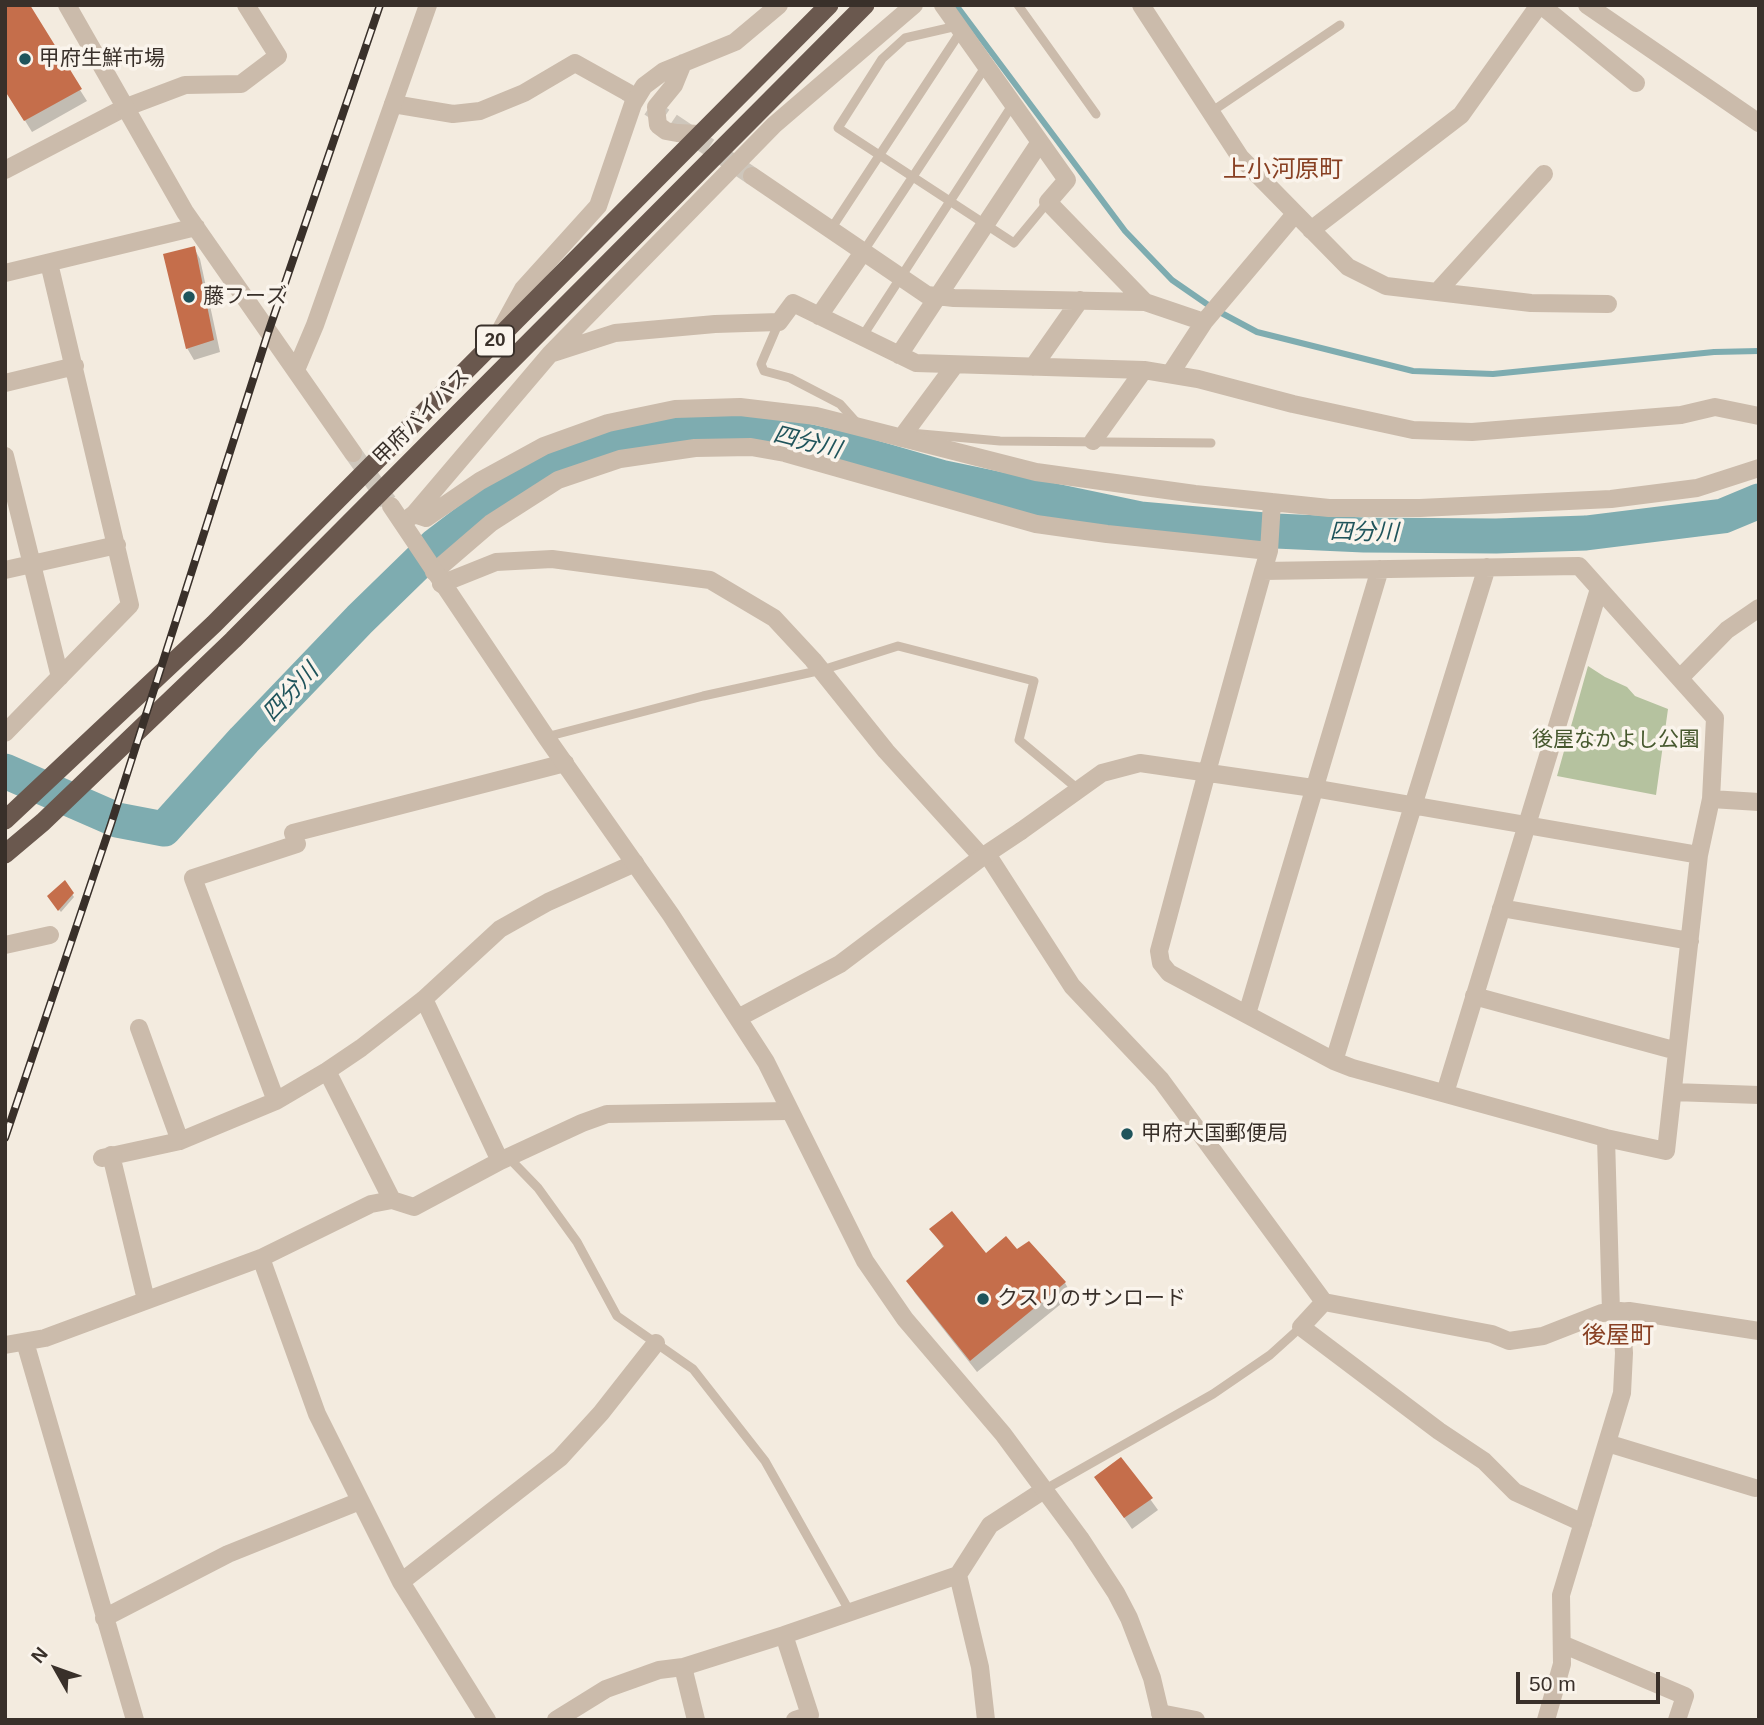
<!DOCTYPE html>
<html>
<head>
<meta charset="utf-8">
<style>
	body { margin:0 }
	#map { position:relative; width:1764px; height:1725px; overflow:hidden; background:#f3ebdf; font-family:Helvetica,sans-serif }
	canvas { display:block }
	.frame { position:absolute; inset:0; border:7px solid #39302a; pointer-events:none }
	.north { position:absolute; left:21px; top:1634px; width:70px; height:70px; -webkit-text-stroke:5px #faf4ec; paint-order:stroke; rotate:310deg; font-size:19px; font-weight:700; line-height:28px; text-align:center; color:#39302a }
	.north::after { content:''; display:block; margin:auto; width:24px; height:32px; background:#39302a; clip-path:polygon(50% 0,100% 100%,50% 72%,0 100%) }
	.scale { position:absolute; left:1516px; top:1672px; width:144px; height:32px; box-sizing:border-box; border:4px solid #39302a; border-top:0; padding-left:9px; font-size:21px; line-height:24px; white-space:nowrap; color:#39302a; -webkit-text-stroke:5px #faf4ec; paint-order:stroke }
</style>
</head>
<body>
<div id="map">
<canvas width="1764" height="1725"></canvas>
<div class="frame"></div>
<div class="north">N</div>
<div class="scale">50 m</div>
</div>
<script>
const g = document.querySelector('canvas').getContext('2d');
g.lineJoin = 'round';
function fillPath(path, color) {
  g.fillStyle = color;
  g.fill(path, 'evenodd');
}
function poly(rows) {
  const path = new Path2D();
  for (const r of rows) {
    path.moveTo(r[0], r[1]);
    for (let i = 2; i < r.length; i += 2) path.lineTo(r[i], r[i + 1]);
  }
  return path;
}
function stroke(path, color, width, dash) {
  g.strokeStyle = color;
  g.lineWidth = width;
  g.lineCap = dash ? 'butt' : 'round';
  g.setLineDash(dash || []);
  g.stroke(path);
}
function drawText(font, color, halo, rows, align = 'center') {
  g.font = font + ' Helvetica,"Noto Sans JP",sans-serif';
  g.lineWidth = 7;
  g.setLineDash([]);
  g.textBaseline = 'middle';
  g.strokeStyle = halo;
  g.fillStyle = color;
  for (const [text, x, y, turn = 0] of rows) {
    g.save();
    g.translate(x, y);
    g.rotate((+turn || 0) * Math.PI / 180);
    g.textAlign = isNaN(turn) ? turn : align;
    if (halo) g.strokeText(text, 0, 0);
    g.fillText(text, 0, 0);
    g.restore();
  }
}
fillPath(poly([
	[1588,666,1605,677,1627,687,1635,696,1668,709,1656,795,1557,776]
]), '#b5c29f');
fillPath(poly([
	[5,88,80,90,87,101,32,132],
	[194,248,200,259,220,352,194,360,187,348],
	[64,883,74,897,61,912,51,900],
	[931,1229,986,1256,1017,1252,1029,1243,1065,1283,1072,1295,977,1372,915,1293,908,1281,944,1248],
	[1121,1459,1158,1510,1132,1529,1096,1477]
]), '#0003');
stroke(poly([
	[956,5,1125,231,1172,280,1214,309,1257,332,1413,371,1493,374,1714,352,1759,351]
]), '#7eacb0', 6);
stroke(poly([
	[5,771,117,820,164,829,244,740,360,619,435,546,498,498,564,460,624,442,692,429,766,432,851,451,944,478,1140,519,1276,531,1364,535,1496,536,1586,533,1723,516,1759,501]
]), '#7eacb0', 35);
fillPath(poly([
	[5,5,30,5,82,89,24,121,5,91],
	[195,246,214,340,186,349,163,254],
	[65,880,74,893,58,911,47,896],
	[952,1211,986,1253,1006,1236,1017,1249,1029,1241,1066,1282,970,1361,906,1281,944,1246,929,1229],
	[1121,1457,1153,1498,1124,1518,1094,1477]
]), '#c56e4b');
stroke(poly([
	[627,92,752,176]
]), '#cec6bb', 18, [18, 9]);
stroke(poly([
	[353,453,388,502]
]), '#cec6bb', 18, [18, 9]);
stroke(poly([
	[1018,5,1096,114],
	[957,26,905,38,882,59,838,128,1014,243,1048,202],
	[1211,112,1340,25],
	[831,229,961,31],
	[863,252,986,66],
	[779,322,761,364,764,371,790,378,840,404,857,423],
	[862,337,1013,104],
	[910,433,1000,441,1211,443],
	[546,737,703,696,822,670,898,646,1034,681,1019,740,1079,790],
	[508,1157,538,1188,577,1242,617,1316,693,1369,765,1461,850,1612],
	[1044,1490,1213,1394,1270,1355,1301,1327]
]), '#cbbbab', 9);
stroke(poly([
	[943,5,1067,180,1048,202,1145,302],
	[1141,5,1240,157,1348,267,1386,286,1531,303,1608,304],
	[1541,5,1636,83],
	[1587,5,1759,123],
	[393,104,453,114,480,111,524,93,575,63,627,92],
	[5,170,124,108,185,85,241,84,278,56,246,5],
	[752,176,927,295,954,298,1145,302,1204,322,1295,214],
	[1311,230,1461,115,1539,5],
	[1437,292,1544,174],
	[819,316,863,252],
	[550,354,615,333,715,324,779,322,793,303,916,363,1144,370,1198,379,1293,404,1413,430,1472,432,1681,415,1715,407,1759,416],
	[899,355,1040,142],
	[1033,367,1080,300],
	[1170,374,1204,322],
	[901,438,955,365],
	[1093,441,1144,370],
	[414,514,426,518,480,481,544,446,608,423,675,409,740,407,816,416,1036,472,1195,494,1329,508,1420,508,1611,499,1697,488,1759,468],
	[406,520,414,514,550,354,774,125,914,5],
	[1263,571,1579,566,1715,718,1711,799,1699,855,1666,1151,1606,1138,1352,1068,1334,1061,1169,973,1161,963,1159,951,1207,772,1263,571,1269,551,1272,502],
	[434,572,491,523,558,480,620,459,695,448,751,447,785,453,1036,524,1107,534,1269,551],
	[441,584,496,562,552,559,710,580,774,618,813,660,886,751,982,857],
	[1680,678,1727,630,1759,608],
	[1711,799,1759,802],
	[1021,831,1102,773,1140,763,1313,788,1699,855],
	[987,854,1072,986,1161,1080,1324,1302,1492,1334,1509,1341,1543,1336,1602,1313,1629,1311,1759,1331],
	[1501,908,1690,941],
	[5,945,50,935],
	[1474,996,1677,1051],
	[424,999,500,1161],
	[1247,1014,1380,569],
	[139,1028,180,1141],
	[1334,1061,1487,567],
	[327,1071,392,1200],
	[1673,1092,1759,1095],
	[1445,1093,1599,589],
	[276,1101,193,878,297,844,293,833,565,763],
	[1606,1138,1611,1312],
	[111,1155,146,1300],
	[102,1158,180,1141,276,1101,327,1071,361,1048,424,999,500,929,548,902,635,863],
	[261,1258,317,1414,401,1582,487,1720],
	[1324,1302,1301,1327,1439,1431,1484,1461,1515,1492,1583,1523],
	[25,1342,135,1720],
	[5,1345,45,1338,261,1258,371,1204,392,1200,414,1207,500,1161,582,1123,607,1114,789,1111],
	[1607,1443,1755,1488],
	[958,1575,980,1667,986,1720],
	[401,1582,560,1458,601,1413,656,1343],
	[104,1618,228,1554,360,1501],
	[784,1635,810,1715,795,1720],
	[1562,1644,1685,1696,1677,1720],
	[683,1667,696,1720],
	[1160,1713,1196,1720],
	[556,1720,606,1689,659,1670,683,1667,784,1635,958,1575,990,1525,1044,1490],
	[1546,1720,1562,1664,1561,1595,1622,1393,1624,1353,1621,1311]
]), '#cbbbab', 18);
stroke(poly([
	[67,5,185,212,353,453],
	[683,63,674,85,656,107,658,125,666,131,677,133,700,134],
	[5,273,196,227],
	[500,331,523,289,598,206,633,104,644,86,664,71,735,42,779,5],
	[296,370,315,325,428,5],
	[5,383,75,366],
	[5,456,60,677],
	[391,506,546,737,671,915,766,1062,865,1261,905,1319,1003,1434,1080,1538,1116,1593,1129,1618,1152,1678,1162,1720],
	[5,570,117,545],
	[5,733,130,605,49,263],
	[738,1018,840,964,982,857,1021,831]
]), '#cbbbab', 18);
stroke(poly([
	[5,820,214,624,829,5],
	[5,854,43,822,233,640,865,5]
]), '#6a584e', 19);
const rail = poly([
	[5,1138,111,824,268,333,380,5]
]);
stroke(rail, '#39302a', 8);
stroke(rail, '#faf4ec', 5, [16]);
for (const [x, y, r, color] of [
	[25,59,7,"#1f545b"],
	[189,297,7,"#1f545b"],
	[1127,1134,7,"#1f545b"],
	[983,1299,7,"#1f545b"]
]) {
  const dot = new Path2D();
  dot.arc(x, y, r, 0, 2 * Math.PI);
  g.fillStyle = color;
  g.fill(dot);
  stroke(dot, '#faf4ec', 2.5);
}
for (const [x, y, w] of [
	[495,341,38]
]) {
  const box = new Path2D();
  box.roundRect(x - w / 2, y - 15.5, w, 31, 5);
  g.fillStyle = '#faf4ec';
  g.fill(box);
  stroke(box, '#39302a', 2);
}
drawText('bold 19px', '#39302a', null, [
	["20",495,341]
]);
drawText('21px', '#39302a', '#faf4ec', [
	["甲府生鮮市場",39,59],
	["藤フーズ",203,297],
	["甲府大国郵便局",1141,1134],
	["クスリのサンロード",997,1299]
], 'left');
drawText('21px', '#39302a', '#faf4ec', [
	["甲府バイパス",422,417,-45]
]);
drawText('21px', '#46582e', '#faf4ec', [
	["後屋なかよし公園",1616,740]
]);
drawText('italic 23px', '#1f545b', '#faf4ec', [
	["四分川",807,443,14],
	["四分川",1364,533,1],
	["四分川",291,693,-47]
]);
drawText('24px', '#884023', '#faf4ec', [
	["上小河原町",1283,170],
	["後屋町",1618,1336]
]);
</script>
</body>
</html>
